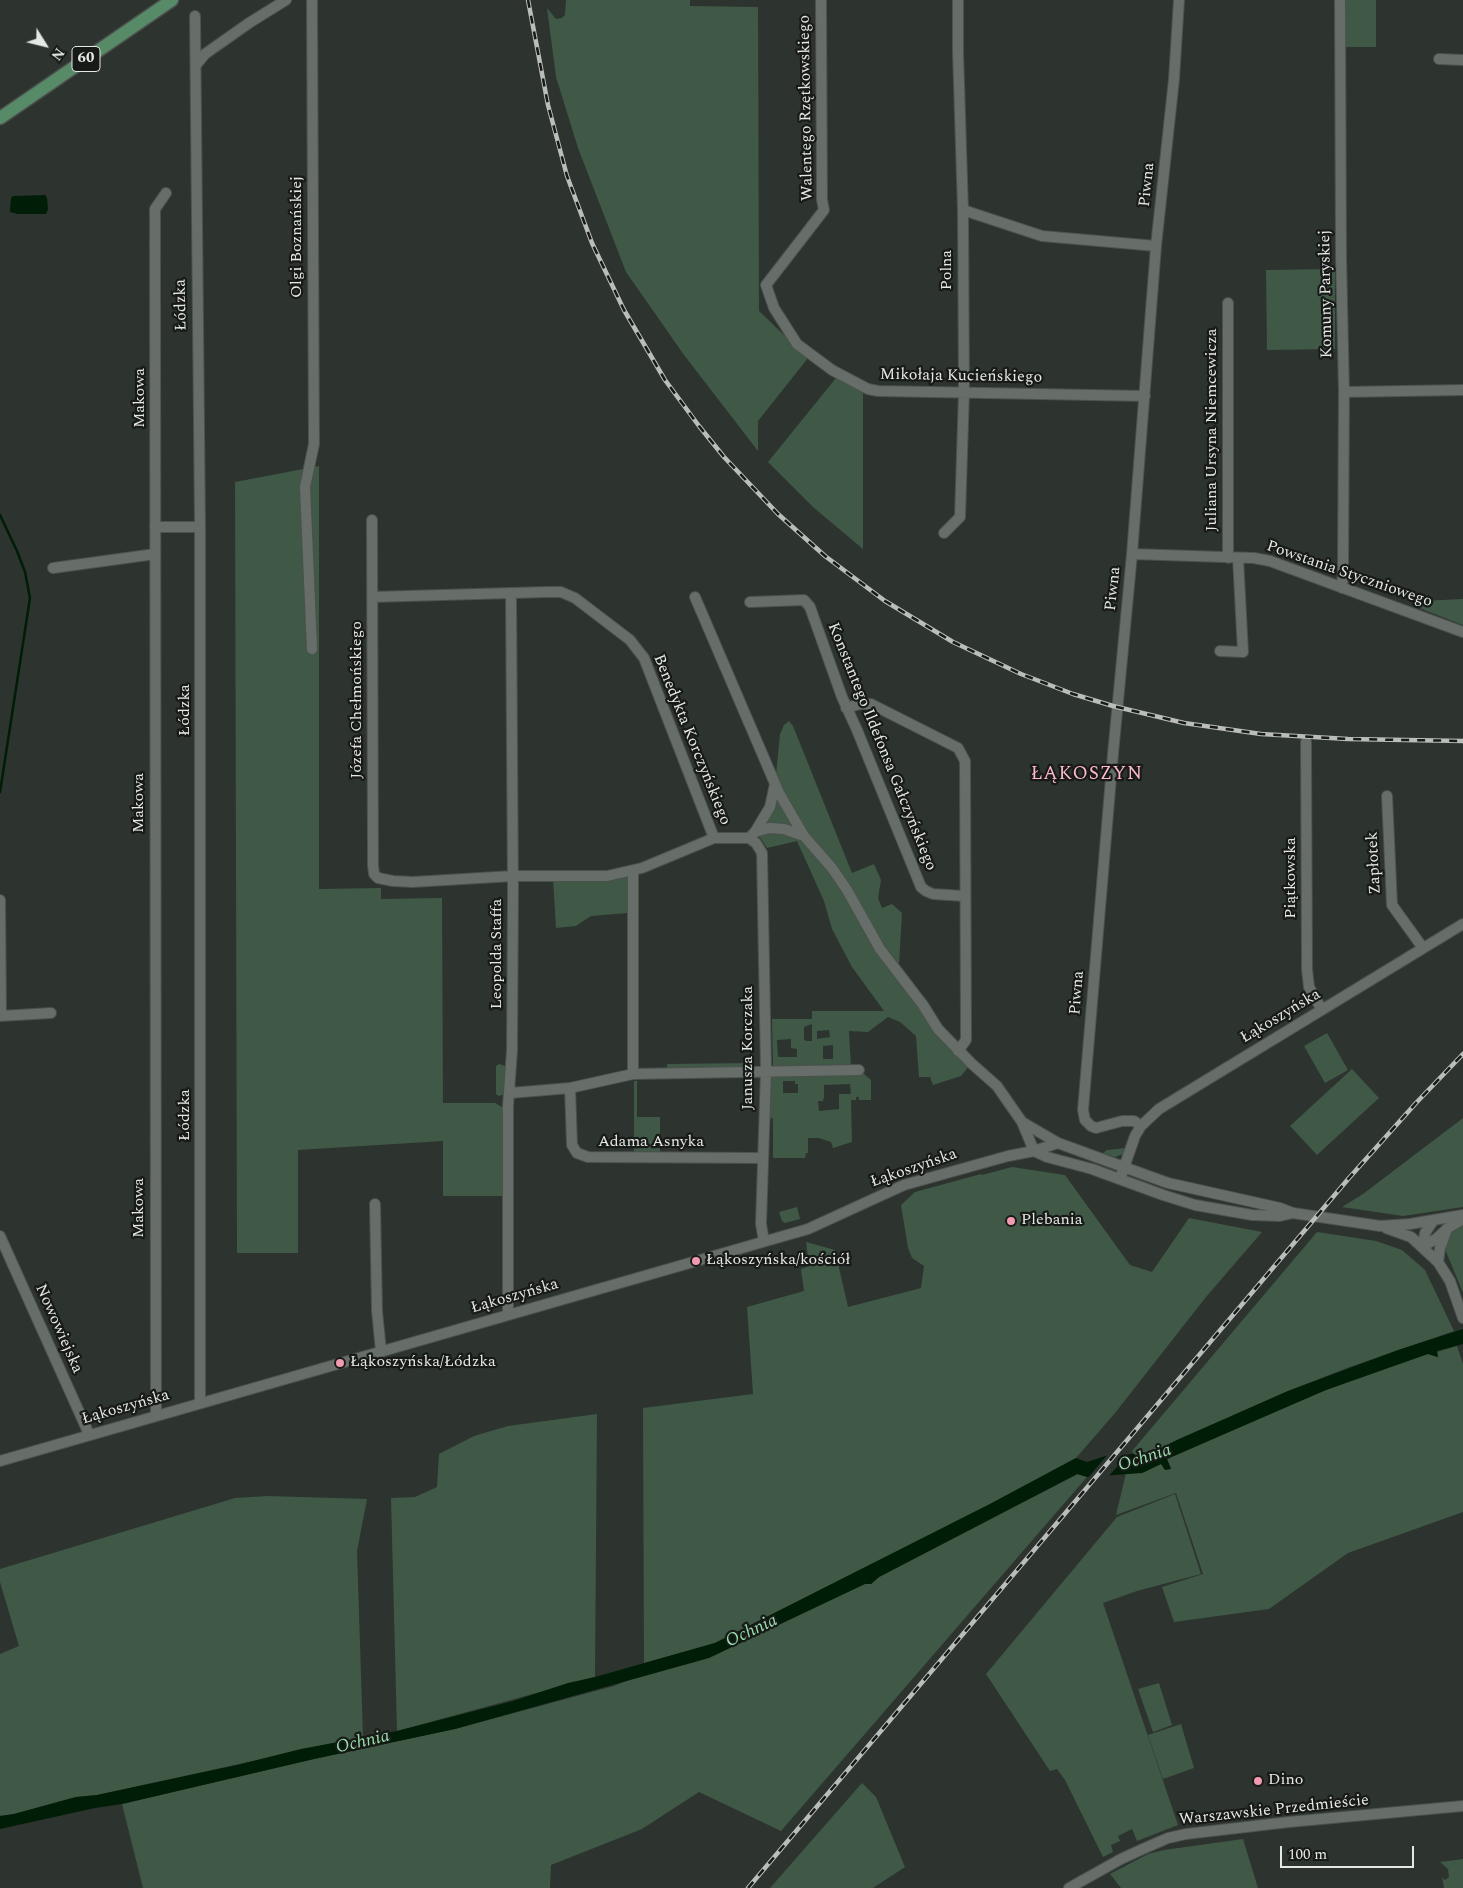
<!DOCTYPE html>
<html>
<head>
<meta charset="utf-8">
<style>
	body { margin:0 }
	#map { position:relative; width:1463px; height:1888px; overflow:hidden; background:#2d332f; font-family:Spectral,serif }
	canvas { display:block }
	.north { position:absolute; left:20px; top:20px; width:50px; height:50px; -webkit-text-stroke:4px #181a18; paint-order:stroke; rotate:126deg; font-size:14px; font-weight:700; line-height:20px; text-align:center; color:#e5e9e6 }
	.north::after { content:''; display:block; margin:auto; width:18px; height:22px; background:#e5e9e6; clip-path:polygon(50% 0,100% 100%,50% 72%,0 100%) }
	.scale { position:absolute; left:1280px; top:1846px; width:134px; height:22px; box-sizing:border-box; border:2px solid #e5e9e6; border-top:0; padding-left:6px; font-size:15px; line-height:18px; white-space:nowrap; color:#e5e9e6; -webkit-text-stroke:4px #181a18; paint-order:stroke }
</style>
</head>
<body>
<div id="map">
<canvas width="1463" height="1888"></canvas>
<div class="north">N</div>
<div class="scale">100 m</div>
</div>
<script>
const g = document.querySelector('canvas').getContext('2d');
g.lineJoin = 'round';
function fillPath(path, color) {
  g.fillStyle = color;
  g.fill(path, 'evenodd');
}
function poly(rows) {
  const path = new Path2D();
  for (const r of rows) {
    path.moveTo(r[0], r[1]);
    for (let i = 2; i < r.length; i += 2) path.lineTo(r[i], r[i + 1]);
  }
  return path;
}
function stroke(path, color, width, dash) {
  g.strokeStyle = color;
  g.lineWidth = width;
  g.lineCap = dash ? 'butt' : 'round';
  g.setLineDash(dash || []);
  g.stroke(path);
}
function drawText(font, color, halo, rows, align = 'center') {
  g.font = font + ' Spectral,serif';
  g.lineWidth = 4.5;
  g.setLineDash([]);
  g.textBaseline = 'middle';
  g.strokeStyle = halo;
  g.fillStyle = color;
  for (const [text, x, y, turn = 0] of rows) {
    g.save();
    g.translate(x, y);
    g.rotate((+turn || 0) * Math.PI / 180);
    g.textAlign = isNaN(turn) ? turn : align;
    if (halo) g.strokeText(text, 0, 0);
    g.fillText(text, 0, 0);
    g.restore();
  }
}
fillPath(poly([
	[566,0,690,0,690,6,758,7,759,311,808,358,758,421,758,451,684,355,626,272,578,148,556,77,547,8,556,19,562,18,565,15],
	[1346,0,1376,0,1376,47,1346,47],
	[1335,269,1335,349,1267,350,1266,270],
	[836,378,863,392,863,549,814,508,768,462],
	[319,466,319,889,381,888,381,899,442,898,443,1103,495,1103,502,1107,503,1110,504,1196,443,1196,443,1141,298,1150,298,1253,237,1253,235,482],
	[1463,599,1463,625,1414,606,1420,601],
	[789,721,793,726,852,873,874,864,881,880,878,898,882,908,892,904,902,913,899,964,892,959,789,806,776,775,780,734,784,725],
	[777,792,833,872,877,948,970,1065,961,1076,933,1085,930,1077,919,1077,916,1036,900,1022,888,1017,868,1032,849,1031,851,1067,773,1067,772,1019,812,1019,812,1011,884,1011,852,967,832,929,824,901,797,841,767,848,758,834],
	[812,1024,812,1041,806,1041,804,1039,804,1027],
	[817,1031,829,1030,830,1037,817,1039],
	[791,1039,791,1048,797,1049,797,1057,778,1057,777,1040],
	[833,1045,833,1059,823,1059,823,1046],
	[629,876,628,913,591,916,576,926,556,928,553,879],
	[1327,1033,1348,1070,1325,1083,1304,1046],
	[751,1063,752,1068,667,1070,667,1064],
	[499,1064,508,1067,505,1094,499,1096,496,1094,496,1066],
	[1352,1069,1379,1098,1317,1155,1290,1126],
	[776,1074,864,1074,871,1080,871,1100,859,1100,859,1097,856,1097,856,1100,851,1100,852,1142,833,1148,831,1142,819,1138,808,1138,808,1153,806,1153,805,1158,773,1158,773,1118,768,1119,769,1077,776,1077],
	[783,1081,795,1081,795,1084,798,1084,798,1093,783,1093],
	[850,1084,851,1094,839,1094,839,1109,819,1111,818,1101,823,1101,824,1097,824,1085],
	[634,1081,637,1081,637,1117,660,1117,660,1152,634,1153],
	[1463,1118,1463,1207,1403,1216,1342,1207,1363,1194],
	[1126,1148,1123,1154,1115,1157,1103,1153,1107,1150],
	[1012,1167,1065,1175,1130,1265,1152,1272,1189,1218,1262,1232,1206,1297,1115,1413,1076,1458,990,1504,715,1643,644,1663,643,1408,753,1394,747,1307,804,1291,801,1269,809,1266,806,1242,835,1250,848,1307,921,1288,924,1266,912,1258,908,1248,901,1205,915,1192,981,1174,982,1175],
	[797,1207,800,1219,785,1223,782,1221,779,1212],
	[1463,1224,1463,1293,1445,1249,1448,1238,1451,1233,1454,1229],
	[1317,1232,1376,1241,1402,1250,1425,1270,1454,1331,1347,1368,1288,1391,1177,1440,1139,1460,1132,1451],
	[1457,1346,1463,1364,1463,1512,1348,1553,1269,1609,1174,1622,1162,1587,1203,1574,1176,1493,1116,1515,1126,1473,1142,1473,1161,1464,1171,1469,1167,1459,1285,1407,1326,1390,1399,1363,1428,1354,1438,1357,1437,1352],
	[597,1414,595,1677,397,1731,391,1498,415,1497,437,1487,439,1454,474,1436,508,1426],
	[1078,1474,1087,1477,781,1831,699,1792,642,1829,551,1865,550,1888,143,1888,122,1804,314,1759,455,1729,614,1686,865,1584,871,1584,879,1577],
	[1175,1494,1201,1574,1137,1591,1103,1603,1178,1825,1137,1841,1132,1829,1118,1836,1120,1841,1111,1845,1113,1852,1103,1857,1065,1780,1057,1769,1050,1771,986,1674,1117,1517],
	[268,1496,367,1499,357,1551,363,1737,97,1795,76,1797,14,1814,0,1816,0,1654,19,1646,0,1582,0,1569,235,1498],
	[1159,1683,1172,1725,1153,1732,1138,1689],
	[1181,1724,1194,1768,1163,1779,1148,1735],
	[862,1783,876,1797,905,1867,873,1888,770,1888],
	[1243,1839,1258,1888,1121,1888,1110,1874,1148,1854,1164,1850],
	[1463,1859,1463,1888,1444,1888,1442,1877,1445,1880,1449,1877,1448,1869,1440,1862]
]), '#3f5946');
fillPath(poly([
	[45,195,47,198,48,209,46,214,18,214,10,212,11,198,13,196],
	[1463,1329,1463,1344,1437,1351,1438,1357,1428,1354,1326,1390,1167,1459,1171,1469,1165,1470,1161,1464,1142,1473,1087,1477,1077,1474,879,1577,871,1584,865,1584,709,1658,455,1729,314,1759,122,1804,95,1808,0,1829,0,1816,14,1814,76,1797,97,1795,237,1765,301,1749,397,1731,513,1701,568,1683,595,1677,715,1643,990,1504,1076,1458,1087,1462,1105,1456,1134,1454,1139,1459,1177,1440,1288,1391,1398,1350]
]), '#001d08');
fillPath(poly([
	[1130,1452,1108,1477,1086,1480,1109,1453]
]), '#2d332f');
stroke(poly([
	[0,515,17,551,25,572,30,598,0,792]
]), '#001d08', 2.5);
const minor = poly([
	[312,0,314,444,305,487,312,649],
	[821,0,822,200,824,210,766,285,774,308,797,344,832,370,868,389,878,391,1145,396],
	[1340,0,1341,256,1344,392,1343,573,1342,588],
	[195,16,200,527,200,1403],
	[1439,59,1463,60],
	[196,65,205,54,249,23,286,0],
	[963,210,1042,236,1156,246],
	[1344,392,1463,390],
	[372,520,373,865,374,874,378,878,393,881,413,882,513,876,607,876,642,868,714,838,749,838,756,843,762,853,766,1071,761,1224,764,1241],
	[155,527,200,527],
	[944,533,960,517,964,392,963,210,958,52,958,0],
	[1132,554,1254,558,1270,561,1463,632],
	[1228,558,1228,303],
	[53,568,155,554],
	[372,597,547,592,561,592,575,598,630,640,644,658,714,838],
	[695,597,779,793,804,836,832,868,847,890,880,949,923,1005,938,1029,971,1063,997,1086,1006,1099,1022,1122,1034,1151],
	[750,602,804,600,810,607,842,697,857,730,921,887,926,891,933,894,964,896],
	[1220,651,1243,652,1238,558],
	[846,708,860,704,871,704,958,748,965,761,966,1033,966,1040,958,1051],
	[1306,742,1307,969,1309,987,1322,1010],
	[1387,796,1392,905,1423,948],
	[755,832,769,828,784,829,804,836],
	[749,838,755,832,770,807,775,784],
	[633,871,633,1074],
	[0,900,1,1015],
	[0,1016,51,1013],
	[570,1088,572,1145,577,1153,588,1157,762,1158],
	[510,1093,570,1088,633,1074,859,1070],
	[1022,1122,1058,1143,1143,1174,1168,1183,1280,1208,1293,1213,1380,1226,1410,1224,1463,1215],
	[1141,1126,1134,1121,1122,1121,1096,1128,1091,1126,1085,1120,1083,1110,1113,754,1132,554,1156,246,1174,79,1179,0],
	[1034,1151,1047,1157,1092,1169,1163,1195,1195,1205,1252,1215,1280,1216,1293,1213],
	[1120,1179,1135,1136,1141,1126,1159,1109,1463,924],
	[375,1204,377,1311,381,1351],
	[1386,1228,1411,1237,1438,1262,1450,1281,1463,1318],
	[0,1236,89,1434],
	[1423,1246,1436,1239,1448,1228,1463,1219],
	[1423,1246,1425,1233,1433,1221],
	[1438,1262,1440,1248,1446,1232],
	[508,1315,508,1106,512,1051,513,893,511,593],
	[156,1415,155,209,166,193],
	[0,1461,808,1229,904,1185,1008,1156,1034,1151,1058,1143],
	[1069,1888,1121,1859,1145,1848,1168,1838,1186,1834,1289,1822,1463,1806]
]);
const major = poly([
	[0,118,172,0]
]);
stroke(minor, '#4c514d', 12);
stroke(major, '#4c514d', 15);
stroke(minor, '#676e69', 10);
stroke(major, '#578a67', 12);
const rail = poly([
	[528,0,548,105,567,176,592,243,624,310,665,380,699,426,724,457,778,514,825,556,885,601,953,642,1021,674,1073,694,1113,706,1184,723,1261,734,1348,739,1463,741],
	[748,1888,1349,1178,1416,1103,1463,1054]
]);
stroke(rail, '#babebb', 4.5);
stroke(rail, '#181a18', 2.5, [8]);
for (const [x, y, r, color] of [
	[1011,1221,5,"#f19ab1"],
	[696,1261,5,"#f19ab1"],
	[340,1363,5,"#f19ab1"],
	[1258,1781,5,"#f19ab1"]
]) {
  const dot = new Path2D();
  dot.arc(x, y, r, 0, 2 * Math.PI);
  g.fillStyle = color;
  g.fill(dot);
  stroke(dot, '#181a18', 2);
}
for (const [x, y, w] of [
	[86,59,28]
]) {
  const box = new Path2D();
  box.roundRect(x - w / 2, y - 12.5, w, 25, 4);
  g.fillStyle = '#181a18';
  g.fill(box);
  stroke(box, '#e5e9e6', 1);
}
drawText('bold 15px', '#e5e9e6', null, [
	["60",86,59]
]);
drawText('16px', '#e5e9e6', '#181a18', [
	["Walentego Rzętkowskiego",807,108,-91],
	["Piwna",1148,185,-84],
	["Olgi Boznańskiej",298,237,-90],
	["Polna",948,270,-90],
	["Komuny Paryskiej",1327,294,-91],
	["Łódzka",182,305,-91],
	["Mikołaja Kucieńskiego",961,377,1],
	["Makowa",141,398,-90],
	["Juliana Ursyna Niemcewicza",1213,430,-90],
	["Powstania Styczniowego",1349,575,19],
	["Piwna",1114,589,-84],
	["Józefa Chełmońskiego",358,700,-90],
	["Łódzka",186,710,-90],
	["Benedykta Korczyńskiego",691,740,68],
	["Konstantego Ildefonsa Gałczyńskiego",881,747,68],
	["Makowa",140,803,-90],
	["Zapłotek",1375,863,-93],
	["Piątkowska",1292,878,-90],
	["Leopolda Staffa",498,954,-90],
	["Piwna",1078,993,-85],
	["Łąkoszyńska",1281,1017,-31],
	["Janusza Korczaka",749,1048,-90],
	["Łódzka",186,1115,-90],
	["Adama Asnyka",651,1143],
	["Łąkoszyńska",914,1169,-19],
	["Makowa",140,1208,-90],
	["Łąkoszyńska",515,1297,-16],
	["Nowowiejska",58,1329,66],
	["Łąkoszyńska",126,1408,-16],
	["Warszawskie Przedmieście",1274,1811,-6]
]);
drawText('16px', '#e5e9e6', '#181a18', [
	["Plebania",1021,1221],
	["Łąkoszyńska/kościół",706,1261],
	["Łąkoszyńska/Łódzka",350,1363],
	["Dino",1268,1781]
], 'left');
drawText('italic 18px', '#99dfac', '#181a18', [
	["Ochnia",1145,1459,-18],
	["Ochnia",752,1632,-25],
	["Ochnia",363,1743,-13]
]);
g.letterSpacing = '1px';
drawText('19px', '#fcb9ca', '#181a18', [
	["ŁĄKOSZYN",1087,775]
]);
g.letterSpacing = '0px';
</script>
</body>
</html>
